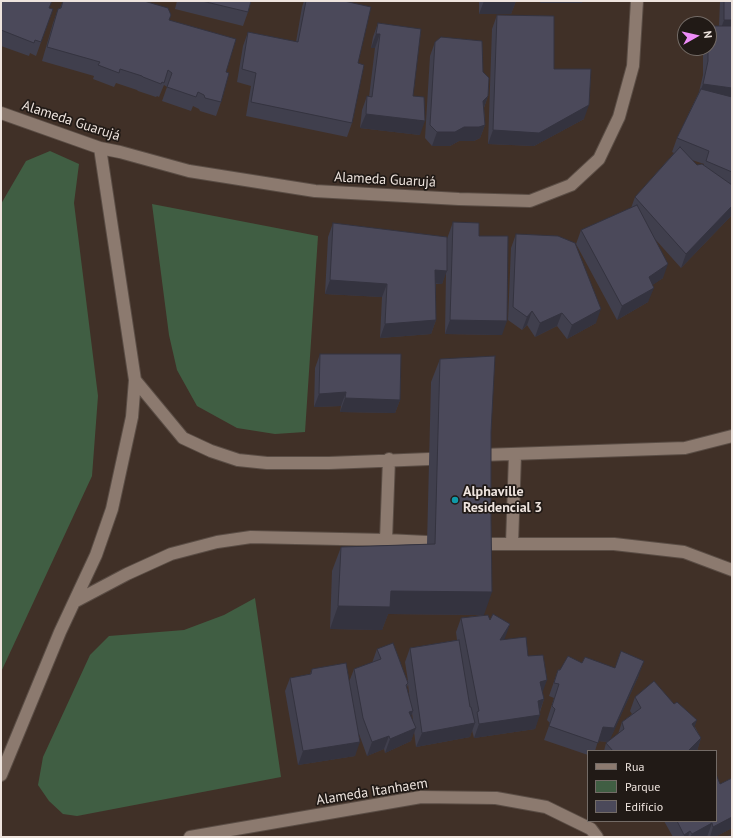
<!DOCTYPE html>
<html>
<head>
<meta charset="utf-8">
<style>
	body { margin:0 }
	#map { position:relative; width:733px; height:838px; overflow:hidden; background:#403027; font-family:"PT Sans",sans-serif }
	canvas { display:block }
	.frame { position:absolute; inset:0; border:2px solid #eee4de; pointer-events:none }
	.legend { position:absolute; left:587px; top:750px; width:130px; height:72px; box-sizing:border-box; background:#211a16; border:1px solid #736b66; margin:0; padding:5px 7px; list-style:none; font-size:12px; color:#eee4de }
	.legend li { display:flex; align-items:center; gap:8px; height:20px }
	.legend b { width:20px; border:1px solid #736b66 }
	.north { position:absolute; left:677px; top:16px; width:40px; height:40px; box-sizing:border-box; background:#211a16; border:1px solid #736b66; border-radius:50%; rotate:82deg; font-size:11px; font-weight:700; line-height:16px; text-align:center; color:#eee4de }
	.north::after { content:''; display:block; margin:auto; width:14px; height:18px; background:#ee8cf8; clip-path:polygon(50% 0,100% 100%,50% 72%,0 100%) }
</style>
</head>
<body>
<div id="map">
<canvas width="733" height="838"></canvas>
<div class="frame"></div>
<ul class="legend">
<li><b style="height:5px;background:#8c7a6f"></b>Rua</li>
<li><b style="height:11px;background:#405e43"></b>Parque</li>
<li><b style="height:11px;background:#4b495a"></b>Edifício</li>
</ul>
<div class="north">N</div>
</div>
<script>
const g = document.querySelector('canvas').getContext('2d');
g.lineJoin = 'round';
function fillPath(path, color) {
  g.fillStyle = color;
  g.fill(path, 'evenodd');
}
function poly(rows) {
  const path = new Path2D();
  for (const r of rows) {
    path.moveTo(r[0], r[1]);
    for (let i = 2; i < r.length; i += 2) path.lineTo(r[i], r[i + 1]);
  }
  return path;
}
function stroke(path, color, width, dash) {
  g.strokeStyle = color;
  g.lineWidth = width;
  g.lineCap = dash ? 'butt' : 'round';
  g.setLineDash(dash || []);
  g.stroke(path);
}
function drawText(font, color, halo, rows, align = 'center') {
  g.font = font + ' "PT Sans",sans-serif';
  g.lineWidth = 3.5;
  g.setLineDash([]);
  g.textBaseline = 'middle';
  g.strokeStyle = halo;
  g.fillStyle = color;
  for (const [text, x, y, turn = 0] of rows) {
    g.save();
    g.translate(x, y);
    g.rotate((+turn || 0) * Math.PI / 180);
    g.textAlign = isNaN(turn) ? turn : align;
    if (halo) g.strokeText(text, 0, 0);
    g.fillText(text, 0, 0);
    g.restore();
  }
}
fillPath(poly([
	[50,151,79,164,74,203,98,396,92,476,1,672,1,204,26,161],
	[152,204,318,236,305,432,275,434,237,428,197,406,177,370,169,335],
	[255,598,281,777,77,816,63,814,49,801,38,785,43,757,90,655,109,636,184,630,224,615]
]), '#405e43');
const street = poly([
	[1,113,100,148,120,152,189,171,315,191,459,199,530,201,571,185,599,159,619,117,633,66,637,1],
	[135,380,183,438,211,451,238,460,267,463,329,463,429,459],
	[482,455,685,448,732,436],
	[386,540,389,459],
	[482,544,614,544,684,552,732,570],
	[512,544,515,455],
	[74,602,127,574,171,554,217,542,251,537,386,540,427,542],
	[1,775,60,632,96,555,112,509,132,417,135,380,100,148],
	[190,837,421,797,496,798,546,807,591,829,597,837]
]);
stroke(street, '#5a4d45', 14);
stroke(street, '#8c7a6f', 12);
fillPath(poly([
	[1,1,50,8,53,9,36,56,30,53,29,56,1,46],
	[63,1,144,1,170,20,226,72,221,102,216,116,200,111,199,109,193,106,191,111,162,101,167,87,164,85,159,97,157,96,156,97,138,91,137,90,116,83,114,87,93,79,94,76,42,61,53,23,58,9,60,8],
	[177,1,251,1,248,12,243,26,175,9],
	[304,1,344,1,352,123,347,137,246,116,251,86,237,82,243,46,248,32,296,42,302,7],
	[479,1,516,1,511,14,479,14],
	[720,1,732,1,732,215,681,268,655,239,663,278,652,285,648,302,617,320,576,244,581,230,631,208,635,197,674,153,672,152,677,138,699,92,703,75,703,48,709,48,719,26],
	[692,160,704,164,704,166,697,165],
	[497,15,554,69,584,119,534,146,488,144,492,29],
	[378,23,413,96,420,135,360,128,362,110,367,96,369,97,375,48,371,48,373,37],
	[435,42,483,72,488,96,484,108,485,125,480,138,474,141,459,141,450,146,432,146,425,138,430,56],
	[453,222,479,236,502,335,445,334,446,272,442,284,436,284,436,320,431,334,380,338,382,297,325,294,328,237,333,223,447,239,448,236],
	[516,234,596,323,567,339,557,326,535,337,527,325,522,330,508,320,511,248],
	[320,354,400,400,395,413,340,412,341,406,314,407,315,368],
	[440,359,491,432,484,615,490,620,510,624,503,640,528,656,542,692,544,699,540,712,535,729,474,738,472,730,470,737,416,747,414,731,411,741,385,753,384,749,367,756,359,734,355,756,298,765,285,691,290,678,310,674,312,669,349,682,354,669,372,663,377,649,408,681,405,662,410,648,457,640,456,632,461,618,482,615,388,614,382,630,330,629,332,571,341,547,427,544,431,382],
	[408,684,410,702,407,688],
	[412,713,413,721,411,716],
	[582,663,615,668,639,675,609,741,618,734,622,722,632,714,630,711,635,697,695,727,701,738,697,751,604,751,606,743,608,742,598,741,595,751,588,751,588,755,544,740,550,723,547,720,554,698,549,696,558,670],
	[664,821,716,821,732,828,715,837,673,837]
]), '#403f4d');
fillPath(poly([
	[484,1,516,1,511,14,479,14],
	[541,1,583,1,582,3,540,3],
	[724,20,732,20,732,34,719,34],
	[376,34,380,34,375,48,371,48],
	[703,84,732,88,732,102,698,98],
	[488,96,483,110,483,101],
	[589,105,584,119,534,146,488,144,493,130],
	[366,114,425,121,420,135,360,128],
	[485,125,480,138,474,141,459,141,450,146,432,146,437,132,464,127],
	[732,206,732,215,681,268,686,254],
	[668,264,663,278,644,291,649,277],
	[435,270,447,271,442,284,430,283],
	[330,280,387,284,382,297,325,294],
	[654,288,648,302,617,320,622,306],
	[601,309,596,323,567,339,572,325],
	[532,311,527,325,522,330,527,317],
	[562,313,557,326,535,337,540,323],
	[436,320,431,334,380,338,385,324],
	[450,320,507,321,502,335,445,334],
	[346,392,341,406,314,407,319,394],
	[345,398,400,400,395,413,340,412],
	[391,591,492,592,484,615,388,614,382,630,330,629,338,606],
	[510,624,505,638,495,654,500,640],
	[644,661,639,675,609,742,598,741,603,727],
	[547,680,542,694,540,682],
	[544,699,539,713,538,701],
	[413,711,408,725,409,712],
	[540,715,535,729,474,738,479,724],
	[697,720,692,734,692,724],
	[475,723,470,737,416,747,422,733],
	[416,728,411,741,385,753,390,739],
	[389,736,384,749,367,756,372,742],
	[701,738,697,751,688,751],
	[360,742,355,756,298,765,303,751],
	[732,817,732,828,715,837,710,837,713,827],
	[712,823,707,837,690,837,692,834],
	[690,831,688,837,684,837,684,835]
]), '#34333f');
const building = poly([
	[1,1,52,1,49,8,53,9,41,42,35,40,34,43,1,30,1,1],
	[63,1,144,1,168,8,171,15,169,20,236,39,226,72,229,73,221,102,205,98,204,95,198,92,196,97,167,87,172,73,168,70,164,83,162,82,161,84,143,77,142,76,120,69,119,73,98,65,100,62,47,47,58,9,61,8,63,1],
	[202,1,251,1,248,12,202,1],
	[306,1,344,1,371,7,358,63,364,65,352,123,251,102,256,73,242,69,248,32,298,42,306,1],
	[724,1,732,1,732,20,724,20,724,1],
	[497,15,554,16,554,69,591,69,589,105,539,133,493,130,497,15],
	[378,23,421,29,413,96,424,97,425,121,366,114,367,96,372,97,380,34,376,34,378,23],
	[709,26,732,26,732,88,703,84,708,61,708,48,709,48,709,26],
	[441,37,482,41,483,72,489,78,488,96,483,101,485,125,479,127,464,127,455,132,437,132,430,125,435,42,441,37],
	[701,89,732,97,732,172,706,161,709,151,677,138,701,89],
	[680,147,697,165,702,164,732,185,732,206,686,254,635,197,680,147],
	[637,205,668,264,649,277,654,288,622,306,581,230,637,205],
	[453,222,479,223,479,236,508,236,507,321,450,320,453,222],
	[333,223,447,237,447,271,435,270,436,320,385,324,387,284,330,280,333,223],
	[516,234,558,236,575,243,601,309,572,325,562,313,540,323,532,311,527,317,513,307,516,234],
	[320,354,401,354,400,400,345,398,346,392,319,394,320,354],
	[495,356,491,432,491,520,492,592,391,591,390,607,338,606,341,547,435,544,440,359,495,356],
	[493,614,510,624,500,640,526,637,528,656,543,655,547,680,540,682,544,699,538,701,540,715,479,724,477,712,479,711,461,618,488,615,490,620,493,614],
	[459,640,470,707,471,707,475,723,422,733,410,648,459,640],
	[393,643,408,683,406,685,413,711,409,712,416,728,390,739,389,736,372,742,363,718,354,669,381,659,377,649,393,643],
	[621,651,644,661,614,728,603,727,598,743,549,726,555,709,552,706,559,684,554,683,558,670,560,670,568,656,582,663,585,657,615,668,621,651],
	[346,663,360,742,303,751,290,678,311,674,312,669,346,663],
	[654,681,674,704,677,702,697,720,692,724,701,738,688,751,613,751,606,743,624,729,622,722,641,708,635,697,654,681],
	[716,774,720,784,732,778,732,817,713,827,712,823,692,834,690,831,684,835,677,821,716,821,716,774],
	[732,835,732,837,725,837,732,835]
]);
fillPath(building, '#4b495a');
stroke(building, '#34333f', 1);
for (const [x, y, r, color] of [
	[455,500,4,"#0f9aa8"]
]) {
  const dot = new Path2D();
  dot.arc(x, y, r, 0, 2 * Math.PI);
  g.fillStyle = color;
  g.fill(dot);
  stroke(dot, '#211a16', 1.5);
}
drawText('14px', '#eee4de', '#211a16', [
	["Alameda Guarujá",71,121,18],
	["Alameda Guarujá",385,180,3],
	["Alameda Itanhaem",372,792,-9]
]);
drawText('bold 14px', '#eee4de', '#211a16', [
	["Alphaville",463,492],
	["Residencial 3",463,508]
], 'left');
</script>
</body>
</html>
